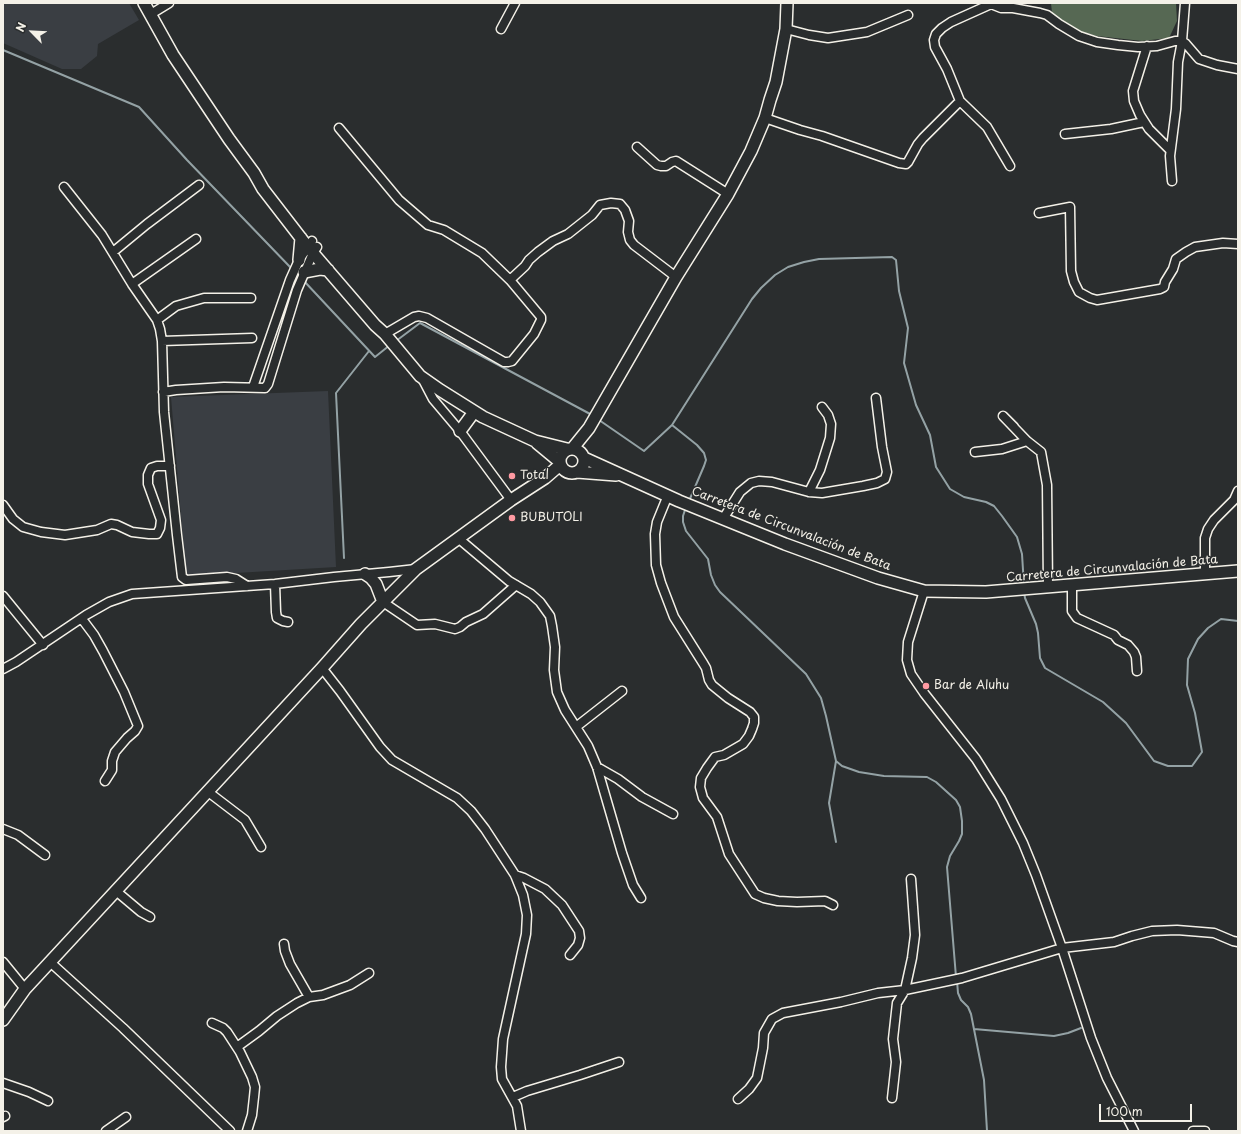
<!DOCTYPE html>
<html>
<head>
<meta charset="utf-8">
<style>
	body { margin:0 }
	#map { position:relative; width:1241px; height:1134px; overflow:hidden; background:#2a2d2e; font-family:"Playpen Sans",sans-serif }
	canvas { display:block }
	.frame { position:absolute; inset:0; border:4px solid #f4f1e8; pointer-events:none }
	.north { position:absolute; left:12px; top:12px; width:40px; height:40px; -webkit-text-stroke:3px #2a2d2e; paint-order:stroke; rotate:294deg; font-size:11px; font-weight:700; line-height:16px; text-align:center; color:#f4f1e8 }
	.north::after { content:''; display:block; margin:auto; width:14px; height:18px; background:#f4f1e8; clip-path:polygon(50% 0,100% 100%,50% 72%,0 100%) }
	.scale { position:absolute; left:1099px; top:1104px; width:93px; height:18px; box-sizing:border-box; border:2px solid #f4f1e8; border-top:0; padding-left:5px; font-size:12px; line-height:14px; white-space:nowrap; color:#f4f1e8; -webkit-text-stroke:3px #2a2d2e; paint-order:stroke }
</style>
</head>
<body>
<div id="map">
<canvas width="1241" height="1134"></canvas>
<div class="frame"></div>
<div class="north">N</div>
<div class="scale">100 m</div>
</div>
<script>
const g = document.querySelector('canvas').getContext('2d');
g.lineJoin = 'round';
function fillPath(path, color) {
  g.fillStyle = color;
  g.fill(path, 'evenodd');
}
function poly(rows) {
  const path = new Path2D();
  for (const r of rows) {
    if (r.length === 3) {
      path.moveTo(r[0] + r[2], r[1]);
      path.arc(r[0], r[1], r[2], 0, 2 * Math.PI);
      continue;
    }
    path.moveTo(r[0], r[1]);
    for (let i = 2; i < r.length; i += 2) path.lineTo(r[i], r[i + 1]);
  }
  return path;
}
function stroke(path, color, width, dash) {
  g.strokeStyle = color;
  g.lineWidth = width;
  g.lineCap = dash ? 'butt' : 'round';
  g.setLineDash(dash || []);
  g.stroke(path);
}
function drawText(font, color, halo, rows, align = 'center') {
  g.font = font + ' "Playpen Sans",sans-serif';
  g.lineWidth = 3;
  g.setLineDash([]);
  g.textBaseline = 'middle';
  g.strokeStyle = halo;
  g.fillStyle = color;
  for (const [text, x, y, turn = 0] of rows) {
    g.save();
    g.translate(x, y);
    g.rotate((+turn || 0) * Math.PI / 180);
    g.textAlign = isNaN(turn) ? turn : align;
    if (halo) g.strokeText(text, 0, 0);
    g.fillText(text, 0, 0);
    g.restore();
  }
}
fillPath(poly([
	[3,3,129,3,139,20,98,44,97,56,81,69,62,69,3,43],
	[328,391,336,567,186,576,171,397]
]), '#3a3e43');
fillPath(poly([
	[1051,3,1176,3,1177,21,1169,38,1142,41,1097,36,1075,30,1052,13]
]), '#566853');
stroke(poly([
	[3,50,139,107,187,160,292,269],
	[304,281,375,357,390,345],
	[396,341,420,323,592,415],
	[599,420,644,451,672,425,697,445,704,453,706,460,704,466,689,501],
	[672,425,752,299,761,288,775,275,788,267,804,262,819,259,892,257,896,260,899,291,908,328,904,363,916,405,930,435,936,467,950,489,964,497,986,502,994,506,1002,516,1017,537,1022,554,1024,586],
	[686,507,683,516,683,522,686,531,708,559,711,575,715,585,720,592,806,674,821,698,826,716,836,761,842,766,859,772,884,776,927,777,936,782,956,800,960,807,962,821,962,834,959,841,950,856,947,867,956,977],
	[344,558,336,393,369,351],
	[1024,592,1025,598,1036,624,1038,633,1040,658,1045,668,1103,702,1126,723,1154,761,1168,766,1192,766,1202,752,1195,713,1187,685,1188,659,1198,639,1208,628,1221,619,1238,621],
	[836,842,829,803,836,761],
	[957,981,958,993,961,1000,968,1007,971,1014,984,1080,987,1131],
	[974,1029,1054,1036,1068,1033,1081,1028]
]), '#94a2a5', 2);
const minor = poly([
	[1185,3,1182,41,1186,44,1199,59,1217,65,1238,69],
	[151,14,169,3],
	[501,29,515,3],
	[786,29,809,35,828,38,867,32,908,15],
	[1147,46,1133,91,1134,101,1140,115,1149,129,1170,150],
	[765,118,800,130,822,136,899,163,906,164,908,162,918,144,923,138,960,101],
	[339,128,399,200,428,225,444,230,482,253,510,280,541,317,541,320,534,334,512,361,508,362,504,362,427,318,419,316,414,317,385,334],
	[1065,134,1111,129,1144,122],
	[637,147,657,165,661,166,666,166,672,162,676,161,728,194],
	[1010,166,987,127,960,101,947,69,935,47,934,40,936,34,942,28,951,22,991,4,1001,8,1013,8,1040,13,1047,15,1059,24,1079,36,1097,42,1118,45,1138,47,1157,46,1175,41,1182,41,1178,62,1176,109,1170,156,1172,181],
	[64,187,102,235,132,284,157,320,160,329,162,341,164,412,177,535,182,577,186,580,227,577,236,579,247,586],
	[1039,213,1070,207,1071,271,1074,282,1079,292,1090,298,1097,300,1160,289,1164,287,1165,282,1173,269,1176,259,1186,252,1195,247,1223,243,1238,244],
	[113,252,147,224,199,185],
	[510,280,525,266,529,260,538,252,553,241,568,234,592,215,600,205,611,203,620,204,625,210,629,221,628,232,630,240,634,245,676,277],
	[132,284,196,239],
	[157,320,176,306,204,298,251,298],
	[162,341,252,338],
	[422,378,433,399,460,431,511,500],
	[253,387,290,280,299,260,312,241],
	[163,392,176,390,224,387,265,388,268,384,297,290,313,253,317,247],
	[1014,427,1003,416,1027,441,1041,452,1047,485,1048,587],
	[975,452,1002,449,1027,441],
	[809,492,820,470,830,438,831,424,828,415,822,407],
	[668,495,657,522,655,534,656,565,661,583,674,617,703,663,706,668,709,680,712,685,728,698,750,712,754,717,754,723,752,729,749,736,743,744,724,755,715,757,707,768,701,778,700,787,703,798,717,817,729,854,755,894,764,898,778,901,797,902,825,901,833,905],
	[3,505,13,519,23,527,41,532,65,535,97,530,111,524,117,525,132,532,149,534,157,534,160,528,161,520,148,484,148,475,151,468,157,466,170,466],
	[723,519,740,492,751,483,759,481,772,482,809,492,822,493,863,486,877,483,885,479,887,472,882,447,876,398],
	[458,538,509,581,531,594,540,602,550,616,552,626,555,647,554,670,557,692,565,710,588,746,597,767,622,853,633,885,641,898],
	[1205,574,1205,538,1208,529,1214,520,1234,500,1238,491],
	[275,584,276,612,277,618,283,621,288,622],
	[1072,585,1072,611,1077,618,1114,635,1118,640,1128,645,1134,652,1136,657,1137,671],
	[924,591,908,642,907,660,911,674,924,693,976,759,1001,799,1023,843,1036,875,1062,948,1091,1038,1107,1078,1134,1131],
	[3,596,43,645],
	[383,602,417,625,435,624,455,629,460,627,466,622,483,614,516,585],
	[82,619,94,635,103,651,124,692,138,726,135,731,127,738,115,752,112,761,112,770,105,781],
	[322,668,340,691,380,747,392,760,457,798,471,811,485,829,515,875,523,895,527,915,526,934,503,1039,501,1067,502,1079,517,1106,521,1131],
	[3,669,16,662,86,615,109,602,132,594,275,584,334,577,389,572,416,569],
	[576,727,622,691],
	[597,767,618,779,642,797,673,814],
	[207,791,245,820,261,847],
	[3,829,18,835,45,855],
	[515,875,524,878,545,889,562,905,579,931,580,938,578,945,570,955],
	[116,891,141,912,150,917],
	[284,944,285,951,290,964,309,997],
	[3,962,25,989],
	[50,962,123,1028,230,1131],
	[212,1023,223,1028,227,1032,240,1052,252,1077,255,1087,254,1097,252,1115,247,1131],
	[237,1047,259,1031,277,1016,297,1003,309,997,323,995,350,985,369,973],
	[3,1083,29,1092,48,1101],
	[513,1097,527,1091,580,1075,619,1062],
	[892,1098,896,1062,893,1039,897,1003,905,990,912,958,915,935,911,879],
	[738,1099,749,1089,757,1078,763,1048,764,1033,772,1019,783,1013,841,1002,878,993,905,990,962,978,1062,948,1114,942,1132,936,1152,931,1177,930,1214,933,1233,941,1238,942],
	[3,1117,5,1116],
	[106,1131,126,1117],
	[1193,1131,1205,1131]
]);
const major = poly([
	[144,3,173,55,229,139,254,173,263,189,307,246,375,325,385,334,420,376,440,390,483,417,535,441,567,449],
	[299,260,301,238],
	[304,272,320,269,328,270],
	[460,431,474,412],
	[537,443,560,462],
	[572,461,12],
	[572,449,589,428,676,277,728,194,751,151,765,118,770,100,776,82,786,29,787,3],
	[584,458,679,501,785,544,878,578,924,591,986,592,1238,571],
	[577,472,616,475],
	[365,574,371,578,376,584,383,602],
	[3,1020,25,989,50,962,322,668,361,624,416,569,511,500,545,478,560,465]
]);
stroke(minor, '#f4f1e8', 11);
stroke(major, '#f4f1e8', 14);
stroke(minor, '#2a2d2e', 8);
stroke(major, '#2a2d2e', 11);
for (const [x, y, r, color] of [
	[512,476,4,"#ff9aa2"],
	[512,518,4,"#ff9aa2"],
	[926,686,4,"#ff9aa2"]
]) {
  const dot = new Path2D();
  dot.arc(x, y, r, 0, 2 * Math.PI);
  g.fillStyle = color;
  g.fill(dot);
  stroke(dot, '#2a2d2e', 1.5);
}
drawText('12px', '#f4f1e8', '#2a2d2e', [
	["Total",520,476],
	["BUBUTOLI",520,518],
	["Bar de Aluhu",934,686]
], 'left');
drawText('12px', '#f4f1e8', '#2a2d2e', [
	["Carretera de Circunvalación de Bata",791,529,21],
	["Carretera de Circunvalación de Bata",1112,569,-5]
]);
</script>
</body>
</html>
